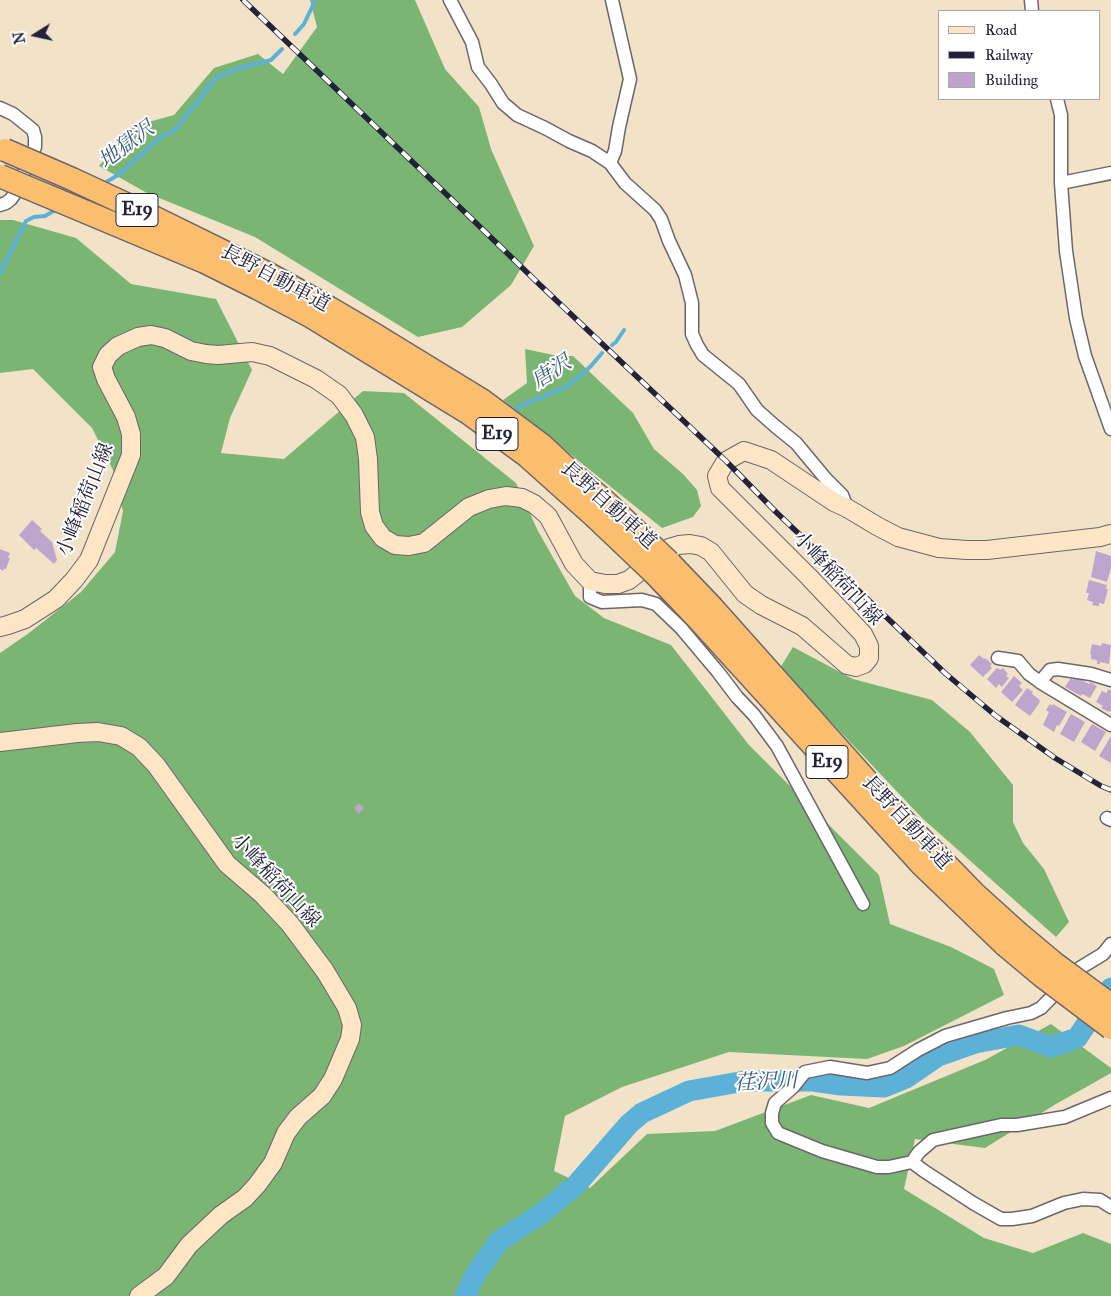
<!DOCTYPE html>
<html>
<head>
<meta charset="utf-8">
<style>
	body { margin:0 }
	#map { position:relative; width:1111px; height:1296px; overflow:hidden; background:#f2e3c8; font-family:"IM FELL Great Primer",serif }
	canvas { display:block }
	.legend { position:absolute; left:938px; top:10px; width:162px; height:90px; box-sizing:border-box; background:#fff; border:1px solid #a7a7b1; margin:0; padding:6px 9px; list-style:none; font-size:15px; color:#22223b }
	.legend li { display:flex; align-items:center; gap:10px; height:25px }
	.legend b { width:25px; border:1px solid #a7a7b1 }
	.north { position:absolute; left:10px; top:10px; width:50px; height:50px; -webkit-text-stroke:4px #fff; paint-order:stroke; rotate:260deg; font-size:14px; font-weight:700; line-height:20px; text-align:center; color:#22223b }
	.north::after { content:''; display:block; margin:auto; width:18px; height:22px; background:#22223b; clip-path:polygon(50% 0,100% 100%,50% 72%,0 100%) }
</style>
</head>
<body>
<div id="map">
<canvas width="1111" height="1296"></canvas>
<ul class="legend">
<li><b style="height:6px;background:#fde5c5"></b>Road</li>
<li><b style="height:6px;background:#22223b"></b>Railway</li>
<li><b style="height:14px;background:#bea5ce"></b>Building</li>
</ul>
<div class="north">N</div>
</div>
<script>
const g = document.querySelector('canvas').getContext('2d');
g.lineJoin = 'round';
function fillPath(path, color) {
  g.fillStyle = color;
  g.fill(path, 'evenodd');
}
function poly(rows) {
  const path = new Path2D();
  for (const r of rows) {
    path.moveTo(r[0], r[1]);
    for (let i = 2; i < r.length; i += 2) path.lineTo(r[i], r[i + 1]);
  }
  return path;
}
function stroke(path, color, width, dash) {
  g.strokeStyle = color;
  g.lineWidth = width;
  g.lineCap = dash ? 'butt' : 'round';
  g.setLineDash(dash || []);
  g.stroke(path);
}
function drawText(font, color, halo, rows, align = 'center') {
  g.font = font + ' "IM FELL Great Primer","Noto Serif JP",serif';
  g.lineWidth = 4;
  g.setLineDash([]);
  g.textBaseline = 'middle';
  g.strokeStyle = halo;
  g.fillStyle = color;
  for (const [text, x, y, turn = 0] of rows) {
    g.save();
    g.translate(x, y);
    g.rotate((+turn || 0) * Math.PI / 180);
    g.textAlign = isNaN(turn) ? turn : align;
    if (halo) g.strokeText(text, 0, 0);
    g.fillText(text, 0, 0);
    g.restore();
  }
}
fillPath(poly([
	[310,0,415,0,445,69,479,107,491,149,534,246,511,285,462,327,418,337,255,237,147,193,99,166,134,126,174,115,214,68,258,54,283,74,317,27],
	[0,220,13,220,76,238,131,284,216,299,252,370,230,418,221,453,284,459,363,391,404,393,516,483,538,531,575,596,604,618,671,645,749,745,879,875,890,924,951,947,994,969,1004,995,904,1046,867,1059,729,1052,622,1087,565,1116,554,1171,590,1188,647,1134,715,1131,811,1095,869,1108,985,1060,1051,1024,1111,1068,1111,1073,1056,1104,985,1148,915,1139,904,1189,984,1238,1033,1253,1083,1233,1111,1244,1111,1296,0,1296,0,653,29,633,81,592,115,552,123,511,113,470,92,428,33,369,0,373],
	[525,349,558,356,573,356,633,413,654,449,683,474,697,490,701,506,693,517,662,528,503,400,527,383],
	[793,647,853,679,932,700,970,732,1013,785,1013,822,1023,843,1044,869,1069,922,1056,937,922,818,780,668]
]), '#7bb573');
stroke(poly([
	[295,34,304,24,314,3,314,0],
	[103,184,118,175,162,136,174,131,216,78,236,69,271,60,282,49],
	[0,273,26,221,34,217,45,216,57,209],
	[612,345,616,342,624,330],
	[514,412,518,407,564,388,575,380,591,366,602,353]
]), '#5bb1d7', 4);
stroke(poly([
	[465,1296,477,1272,499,1241,541,1214,576,1185,629,1124,642,1113,689,1091,745,1081,813,1081,841,1085,884,1087,906,1078,938,1056,975,1043,1019,1035,1051,1047,1077,1038,1111,988]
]), '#5bb1d7', 21);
fillPath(poly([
	[32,520,42,529,40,531,52,542,57,560,54,564,36,548,34,550,19,535],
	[0,549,10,553,8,558,10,558,6,569,4,569,3,571,0,569],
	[1096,551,1111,556,1111,568,1107,582,1091,577],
	[1089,580,1107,585,1106,589,1108,589,1104,604,1099,603,1099,606,1092,605,1093,602,1087,600,1089,593,1086,593],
	[1102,643,1111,645,1109,664,1100,662,1100,664,1097,664,1097,660,1091,659,1091,654,1090,654,1092,644,1101,646],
	[979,655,984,659,985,658,992,664,990,666,992,668,983,677,970,665],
	[997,668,1001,670,1003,668,1008,674,1006,676,1009,678,1002,687,999,684,996,688,987,679],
	[1014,676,1022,683,1019,686,1023,690,1012,702,1001,692],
	[1075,677,1080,680,1080,679,1089,684,1090,682,1097,686,1090,698,1082,694,1081,696,1065,687,1071,678,1074,680],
	[1027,688,1033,692,1032,694,1040,700,1039,701,1040,702,1030,716,1015,705],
	[1109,689,1111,691,1111,711,1110,711,1109,712,1101,708,1103,706,1096,702,1102,691,1106,693],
	[1050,704,1052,706,1053,704,1067,712,1059,726,1057,725,1054,732,1043,725,1049,712,1046,710],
	[1071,714,1085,722,1074,742,1060,734],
	[1092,724,1106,732,1095,751,1081,742],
	[1111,736,1111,763,1099,756],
	[359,803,364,808,359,814,354,808]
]), '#bea5ce');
const minor = poly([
	[450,0,472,42,478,67,491,84,503,103,517,115,545,128,569,141,592,151,610,163,625,183,655,210,661,219,669,241,685,275,692,303,692,334,697,345,703,355,739,384,757,410,775,426,796,443,826,479,842,495,847,508],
	[1031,0,1032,11],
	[1057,99,1061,115,1061,183,1066,251,1076,318,1085,356,1111,429],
	[0,108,13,114,33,130,35,137,35,147,15,193,11,199,6,203,0,205],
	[610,163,615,151,619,127,630,79,612,0],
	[1061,183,1111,173],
	[590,581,590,597,602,602,642,600,656,604,681,628,718,672,737,697,754,715,777,746,863,904],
	[998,658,1018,661,1029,674,1040,682,1050,670,1058,669,1091,674,1111,680],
	[1040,682,1111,725],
	[1107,818,1111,820],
	[1111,944,1103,954,1080,968,1041,1008,1031,1013,1007,1018,945,1036,918,1050,890,1068,867,1073,830,1067,805,1072,793,1087,775,1103,772,1113,772,1123,778,1133,822,1151,877,1167,889,1167,912,1162,919,1152,933,1140,1001,1125,1017,1125,1065,1117,1111,1098],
	[912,1162,924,1171,973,1203,1001,1219,1012,1219,1032,1216,1064,1203,1083,1199,1100,1200,1111,1207]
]);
const secondary = poly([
	[0,627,8,625,25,619,56,599,74,580,89,560,131,455,131,434,126,417,106,379,102,367,108,355,118,346,138,337,151,335,165,338,191,351,206,354,218,355,252,352,270,356,316,379,339,395,354,415,365,437,368,459,370,512,374,526,383,538,395,545,409,546,424,543,469,507,489,499,506,496,522,498,534,504,548,516,574,564,590,581,605,584,618,584,629,580,669,548,679,545,690,544,701,546,711,552,745,594,761,605,802,626,847,665,856,667,864,664,869,658,869,646,863,634,809,577,720,488,717,476,726,461,744,451,771,460,834,502,847,508,877,526,898,537,939,548,967,550,987,550,1100,537,1111,534],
	[0,742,77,733,98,732,121,736,139,747,156,765,227,864,263,895,290,924,325,971,347,1008,352,1025,350,1039,333,1079,322,1096,298,1117,286,1133,273,1163,257,1185,245,1198,221,1215,189,1245,166,1276,139,1296]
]);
const motorway = poly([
	[267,273,321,303,372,333,483,401,542,445,574,475,607,503],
	[257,288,312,317,467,412,527,456,594,516],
	[669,562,712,607,893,810,975,894,1017,932],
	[655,574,699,620,922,865,1005,945]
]);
stroke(minor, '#6b666c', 15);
stroke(secondary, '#6b666c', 20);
stroke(motorway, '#6b666c', 25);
stroke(minor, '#fff', 12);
stroke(secondary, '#fde5c5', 18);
stroke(motorway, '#fbbe6e', 22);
const rail = poly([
	[243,0,444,192,539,284,726,461,776,512,946,674,996,716,1055,758,1101,786,1111,790]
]);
stroke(rail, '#22223b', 5.5);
stroke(rail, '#fff', 4, [11]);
const motorwayBridge = poly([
	[5,150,72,179,143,212,267,273],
	[0,176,205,262,257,288],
	[607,503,669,562],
	[594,516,655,574],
	[1017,932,1054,963,1111,1005],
	[1005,945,1042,976,1111,1028]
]);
stroke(motorwayBridge, '#6b666c', 25, []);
stroke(motorwayBridge, '#fbbe6e', 22);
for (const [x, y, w] of [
	[137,210,42],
	[497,434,42],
	[827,762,42]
]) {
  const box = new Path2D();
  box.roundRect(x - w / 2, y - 16.5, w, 33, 4);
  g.fillStyle = '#fff';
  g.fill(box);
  stroke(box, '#22223b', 1);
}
drawText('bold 19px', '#22223b', null, [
	["E19",137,210],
	["E19",497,434],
	["E19",827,762]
]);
drawText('20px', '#22223b', '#fff', [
	["長野自動車道",275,279,28],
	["小峰稲荷山線",86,500,-68],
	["長野自動車道",608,506,42],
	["小峰稲荷山線",837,579,47],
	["長野自動車道",906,823,47],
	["小峰稲荷山線",275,881,47]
]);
drawText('italic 21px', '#395b79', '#fff', [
	["地獄沢",127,146,-37],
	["唐沢",552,373,-33],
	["荏沢川",766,1083,-3]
]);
</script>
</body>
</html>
